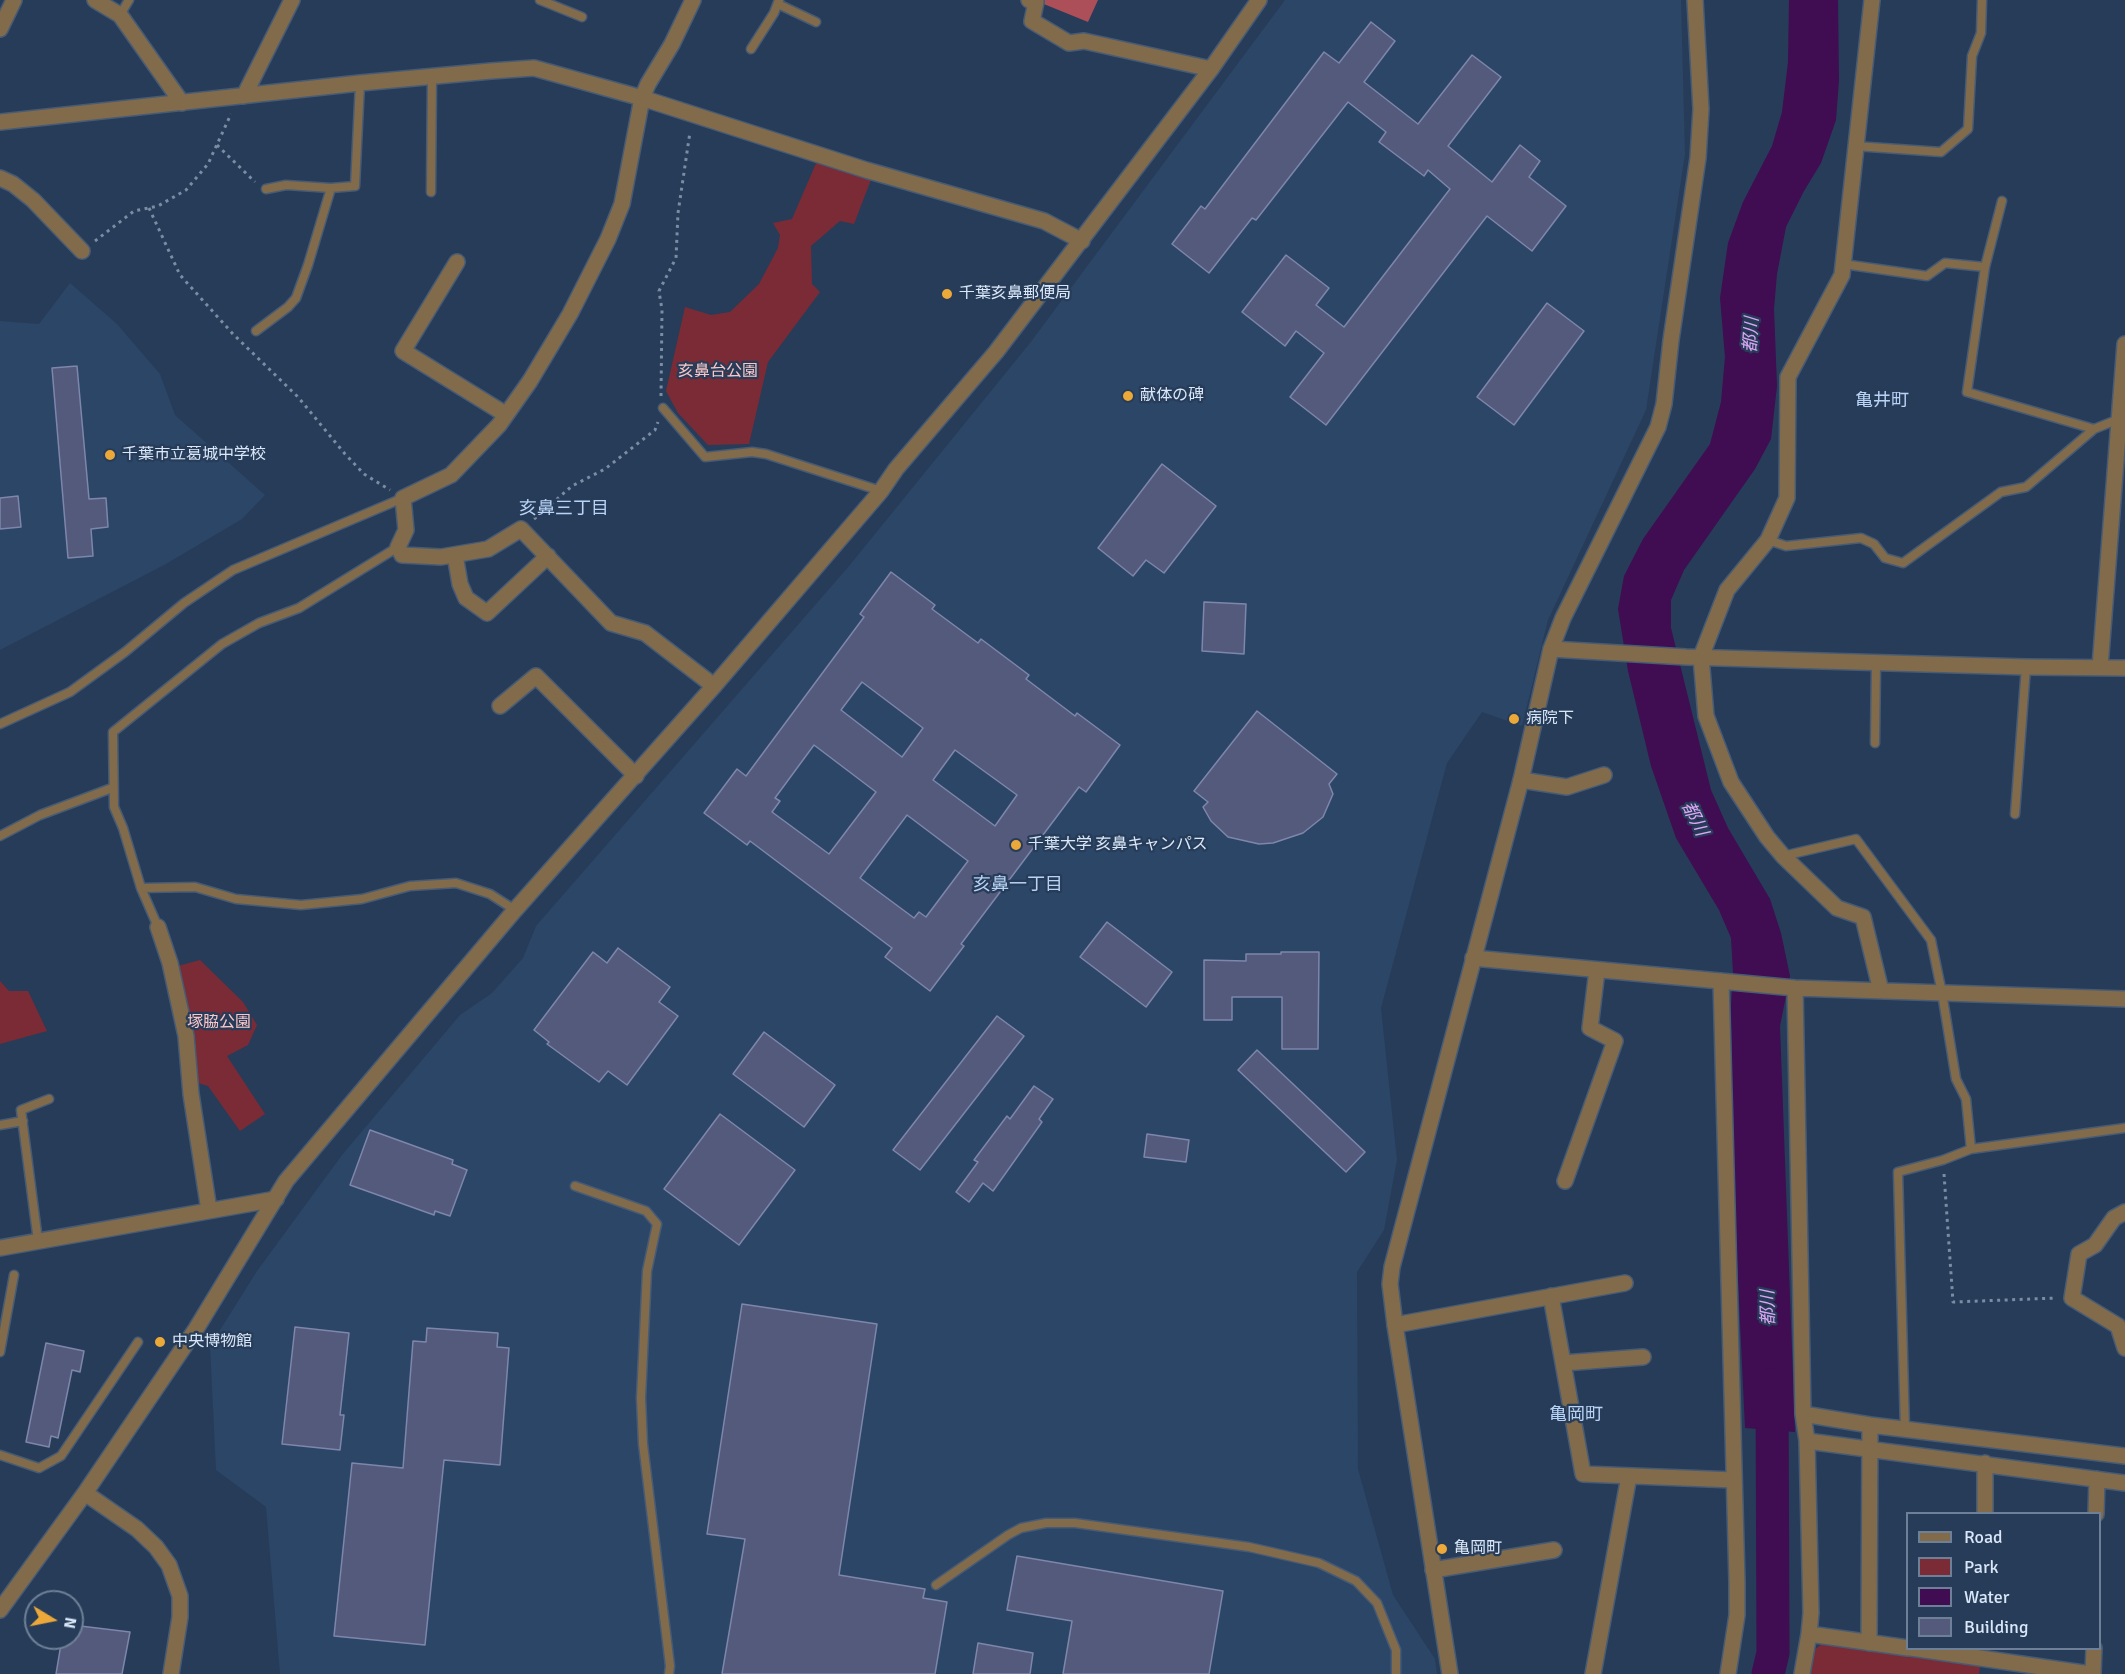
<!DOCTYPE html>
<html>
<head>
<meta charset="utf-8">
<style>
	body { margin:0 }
	#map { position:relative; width:2125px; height:1674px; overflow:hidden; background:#273c58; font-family:Signika,sans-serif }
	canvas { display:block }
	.legend { position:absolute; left:1906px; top:1512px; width:195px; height:138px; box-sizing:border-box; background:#273c58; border:2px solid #6e8098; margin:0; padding:8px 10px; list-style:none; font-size:18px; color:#d9e7f8 }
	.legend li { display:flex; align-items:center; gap:12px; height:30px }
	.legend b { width:30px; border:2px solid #6e8098 }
	.north { position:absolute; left:24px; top:1590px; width:60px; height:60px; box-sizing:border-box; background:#273c58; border:2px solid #6e8098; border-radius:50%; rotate:100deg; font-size:16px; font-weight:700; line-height:24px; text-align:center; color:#d9e7f8 }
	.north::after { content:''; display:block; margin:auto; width:21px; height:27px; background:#eca93a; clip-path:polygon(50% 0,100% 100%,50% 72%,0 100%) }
</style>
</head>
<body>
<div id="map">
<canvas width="2125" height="1674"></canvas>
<ul class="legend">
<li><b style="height:8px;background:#826b4a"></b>Road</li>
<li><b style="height:16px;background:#7b2b36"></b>Park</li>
<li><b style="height:16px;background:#400c52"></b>Water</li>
<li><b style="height:16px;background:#535a7c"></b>Building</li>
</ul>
<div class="north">N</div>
</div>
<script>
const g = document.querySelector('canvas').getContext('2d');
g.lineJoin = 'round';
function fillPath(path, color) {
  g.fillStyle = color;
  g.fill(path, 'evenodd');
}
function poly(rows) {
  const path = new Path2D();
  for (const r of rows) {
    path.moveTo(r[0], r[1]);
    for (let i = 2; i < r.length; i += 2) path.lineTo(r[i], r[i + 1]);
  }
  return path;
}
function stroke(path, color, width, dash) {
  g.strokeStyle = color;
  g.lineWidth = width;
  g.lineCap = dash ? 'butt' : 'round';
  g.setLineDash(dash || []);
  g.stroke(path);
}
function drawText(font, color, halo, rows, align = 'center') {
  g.font = font + ' Signika,"Noto Sans JP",sans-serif';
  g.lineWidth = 4.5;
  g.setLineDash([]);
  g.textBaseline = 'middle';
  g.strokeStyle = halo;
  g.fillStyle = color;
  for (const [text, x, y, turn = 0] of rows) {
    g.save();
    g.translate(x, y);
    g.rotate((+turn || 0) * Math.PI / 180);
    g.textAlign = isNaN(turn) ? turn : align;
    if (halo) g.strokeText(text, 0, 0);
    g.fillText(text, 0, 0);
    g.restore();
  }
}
fillPath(poly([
	[1285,0,1681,0,1685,154,1646,410,1548,620,1522,726,1482,712,1447,763,1381,1008,1397,1160,1384,1230,1357,1272,1358,1469,1393,1595,1435,1659,1437,1674,280,1674,266,1507,216,1470,210,1346,257,1271,342,1155,460,1015,492,993,523,958,536,926,849,566,1030,343],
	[70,283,117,324,160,374,175,415,265,495,242,519,166,564,0,650,0,321,39,324]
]), '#2c4668');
fillPath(poly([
	[817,161,872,177,854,224,840,221,811,246,812,284,820,292,768,362,749,444,708,445,678,413,666,391,685,307,711,315,730,312,759,284,778,248,780,235,773,223,792,219],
	[200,960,243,1002,257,1025,248,1045,227,1056,265,1114,240,1131,208,1086,194,1082,174,967],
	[0,981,9,991,28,991,47,1031,0,1044],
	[1822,1644,1980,1666,1979,1674,1810,1674,1814,1650]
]), '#7b2b36');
fillPath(poly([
	[1034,0,1098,0,1088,22]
]), '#ad4f59');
fillPath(poly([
	[1789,0,1838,0,1839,80,1836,120,1821,163,1804,191,1786,227,1777,274,1774,309,1777,386,1771,439,1755,469,1684,570,1671,600,1671,628,1711,790,1728,828,1770,899,1781,933,1790,976,1780,1026,1795,1432,1745,1428,1733,1172,1731,1005,1733,973,1731,938,1719,910,1676,838,1651,766,1628,671,1618,609,1624,576,1643,539,1710,444,1721,402,1725,357,1720,298,1728,243,1743,202,1772,146,1782,112,1788,62]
]), '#400c52');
stroke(poly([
	[1768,1674,1773,1653,1772,1385]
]), '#400c52', 33);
const building = poly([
	[1371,22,1395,41,1364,82,1418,124,1472,55,1501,77,1448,146,1492,182,1520,145,1540,161,1529,177,1566,206,1532,251,1487,216,1326,425,1290,397,1324,353,1296,331,1285,346,1242,312,1286,255,1329,288,1316,305,1344,327,1450,189,1428,170,1424,176,1379,142,1386,132,1348,102,1256,220,1252,218,1209,273,1172,244,1201,206,1205,209,1324,52,1339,63,1371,22],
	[1547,303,1584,331,1514,425,1477,397,1547,303],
	[77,366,89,499,106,498,108,527,91,529,93,556,68,558,52,368,77,366],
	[1162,464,1216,506,1164,573,1146,560,1133,576,1098,548,1162,464],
	[18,496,21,527,0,529,0,498,18,496],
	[891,572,935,605,932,609,978,643,981,639,1029,675,1026,679,1075,716,1077,713,1120,745,1086,792,1079,787,961,944,964,946,930,991,885,957,892,948,750,841,747,845,704,813,737,769,746,776,864,617,860,614,891,572],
	[862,682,923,728,902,757,841,710,862,682],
	[814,745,876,792,829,854,772,812,780,801,775,798,814,745],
	[955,750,1017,795,995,826,933,780,955,750],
	[907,815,968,861,926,917,919,912,914,918,860,878,907,815],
	[1204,602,1246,604,1244,654,1202,651,1204,602],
	[1257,711,1337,774,1329,784,1333,794,1323,817,1303,833,1273,843,1259,844,1228,837,1211,821,1203,807,1208,802,1194,791,1257,711],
	[1107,922,1172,972,1146,1007,1080,957,1107,922],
	[618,948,670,987,659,1002,678,1016,627,1085,608,1071,599,1082,547,1044,549,1042,534,1030,593,952,607,963,618,948],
	[1281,952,1319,952,1318,1049,1282,1049,1282,997,1232,997,1232,1020,1204,1020,1204,960,1246,961,1246,954,1281,954,1281,952],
	[997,1016,1024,1036,920,1170,893,1150,997,1016],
	[764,1032,835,1085,804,1127,733,1074,764,1032],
	[1257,1050,1365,1152,1346,1172,1238,1070,1257,1050],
	[1034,1086,1053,1099,1039,1119,1042,1122,993,1191,983,1183,969,1202,956,1192,978,1162,974,1160,1007,1116,1010,1119,1034,1086],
	[720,1114,795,1170,739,1245,664,1189,720,1114],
	[370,1130,453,1160,452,1164,467,1170,450,1216,435,1211,434,1215,350,1185,370,1130],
	[1147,1134,1189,1140,1186,1162,1144,1157,1147,1134],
	[742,1304,877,1324,839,1575,925,1589,923,1598,947,1602,935,1674,722,1674,745,1539,707,1534,742,1304],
	[295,1327,349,1333,340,1415,344,1415,340,1450,282,1444,295,1327],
	[427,1328,498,1333,497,1347,509,1348,500,1465,444,1460,425,1645,334,1636,352,1463,403,1468,413,1341,426,1342,427,1328],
	[46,1343,84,1351,80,1372,72,1370,58,1438,51,1436,49,1447,26,1442,46,1343],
	[1017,1556,1223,1591,1209,1674,1063,1674,1072,1621,1007,1610,1017,1556],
	[72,1625,130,1632,122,1674,56,1674,62,1638,72,1638,72,1625],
	[978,1643,1033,1653,1030,1674,973,1674,978,1643]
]);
fillPath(building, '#535a7c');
stroke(building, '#7e86ab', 1.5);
const service = poly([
	[540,0,582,17],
	[778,4,816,22],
	[120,15,129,0],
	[751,49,774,13,779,0],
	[1855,146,1941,152,1968,129,1972,56,1981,33,1982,0],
	[266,189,286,185,331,188,355,186,360,83],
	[431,192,432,76],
	[2002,201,1985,267,1967,392,2094,429],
	[1843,264,1927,276,1945,263,1985,267],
	[256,331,288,307,296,298,308,265,331,188],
	[663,408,705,457,752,452,766,454,881,491],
	[1768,540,1786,546,1861,538,1874,544,1885,558,1903,563,2001,492,2026,487,2094,429,2119,419],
	[0,724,70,692,125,652,184,603,233,570,403,498],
	[1875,743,1876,663],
	[2015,814,2026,667],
	[0,836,40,815,112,788],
	[1783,856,1856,839,1931,940,1942,993,1956,1079,1966,1099,1971,1149],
	[141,888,195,887,236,899,301,905,362,899,410,886,456,883,490,894,515,910],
	[158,927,141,888,123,828,114,807,113,732,222,644,259,623,299,608,398,547],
	[0,1125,23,1121],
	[575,1186,646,1211,657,1224,647,1271,641,1398,643,1444,670,1666,669,1674],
	[38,1241,21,1110,49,1099],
	[0,1352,14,1275],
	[1905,1429,1898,1172,1943,1160,1971,1149,2125,1128],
	[0,1455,39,1468,61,1456,138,1342],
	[936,1585,1008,1535,1021,1528,1046,1523,1075,1523,1249,1547,1319,1563,1356,1581,1377,1603,1396,1650,1396,1674]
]);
const minor = poly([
	[95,0,120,15,182,103],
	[693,0,672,44,648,84,642,98,622,204,608,239,570,314,530,381,499,425,451,475,403,498,406,530,398,547,402,555,441,557,488,549,521,529,611,623,645,633,714,686],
	[1029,0,1036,2,1032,21,1069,43,1084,41,1211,69],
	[1872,0,1842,275,1788,377,1787,498,1768,540,1727,590,1701,657,1706,716,1731,782,1767,837,1783,856,1837,908,1863,917,1881,991],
	[0,29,14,0],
	[244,96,292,0],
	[0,122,360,83,491,71,534,68,642,98,866,170,1044,221,1082,241],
	[0,178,13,184,33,200,82,251],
	[457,262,403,351,505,414],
	[455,555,460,584,466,598,487,613,548,556],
	[1551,649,1686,657,2026,667,2125,668],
	[2100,667,2125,344],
	[500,706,536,676,636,776],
	[1521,780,1567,787,1604,775],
	[158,927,170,963,186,1036,191,1094,209,1210],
	[1473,958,1795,988,2125,999],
	[1721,981,1737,1582,1737,1615,1728,1674],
	[1795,988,1803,1414,1807,1441,1811,1613,1809,1634,1802,1674],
	[1565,1181,1615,1041,1590,1028,1597,970],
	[2125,1212,2114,1218,2095,1245,2079,1254,2072,1298,2118,1326,2125,1348],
	[0,1248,276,1199],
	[1551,1296,1583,1474,1734,1480],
	[1395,1325,1625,1283],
	[1563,1363,1643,1357],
	[1803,1414,1870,1425,2125,1456],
	[1807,1441,2125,1483],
	[1985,1463,1985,1514],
	[2096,1514,2097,1479],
	[1433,1570,1554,1550],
	[1809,1634,1908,1648],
	[1869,1643,1870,1425],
	[1911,1648,2090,1674],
	[1593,1674,1629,1476],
	[2093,1674,2094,1648]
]);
const tertiary = poly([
	[85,1493,137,1529,156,1547,169,1565,180,1596,180,1617,171,1674],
	[0,1610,85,1493,196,1329,286,1181,515,910,714,686,881,491,896,469,996,352,1211,69,1259,0],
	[1450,1674,1395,1325,1390,1284,1392,1267,1521,780,1551,649,1563,618,1658,427,1664,404,1671,340,1698,158,1701,109,1695,0]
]);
stroke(service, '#475b75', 11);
stroke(minor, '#475b75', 18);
stroke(tertiary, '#475b75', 18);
stroke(poly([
	[217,145,255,182],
	[149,208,180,275,233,334,298,397,345,454,364,474,390,490],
	[95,241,134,211,158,206,186,190,208,164,231,114],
	[661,396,662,310,659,291,676,258,678,213,690,132],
	[534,519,572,486,605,469,655,430,658,422],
	[1944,1174,1953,1302,2057,1298]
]), '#7b8da4', 3, [3, 4.5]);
stroke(service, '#826b4a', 8);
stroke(minor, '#826b4a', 15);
stroke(tertiary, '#826b4a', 15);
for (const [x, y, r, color] of [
	[947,294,6,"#eca93a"],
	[1128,396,6,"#eca93a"],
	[110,455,6,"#eca93a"],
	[1514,719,6,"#eca93a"],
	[1016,845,6,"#eca93a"],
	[160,1342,6,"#eca93a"],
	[1442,1549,6,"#eca93a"]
]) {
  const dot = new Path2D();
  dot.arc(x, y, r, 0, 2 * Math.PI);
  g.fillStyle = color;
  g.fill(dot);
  stroke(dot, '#273c58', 2);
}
drawText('16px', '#d9e7f8', '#273c58', [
	["千葉亥鼻郵便局",959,294],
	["献体の碑",1140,396],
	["千葉市立葛城中学校",122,455],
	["病院下",1526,719],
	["千葉大学 亥鼻キャンパス",1028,845],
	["中央博物館",172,1342],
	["亀岡町",1454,1549]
], 'left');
drawText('16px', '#fbc6c8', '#273c58', [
	["亥鼻台公園",718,372],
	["塚脇公園",219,1023]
]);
drawText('italic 18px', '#dca6f4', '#273c58', [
	["都川",1752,335,-87],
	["都川",1694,819,63],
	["都川",1769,1308,-92]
]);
drawText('18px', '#b9d3f6', '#273c58', [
	["亀井町",1882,401],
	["亥鼻三丁目",564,509],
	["亥鼻一丁目",1018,885],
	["亀岡町",1576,1415]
]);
</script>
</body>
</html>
